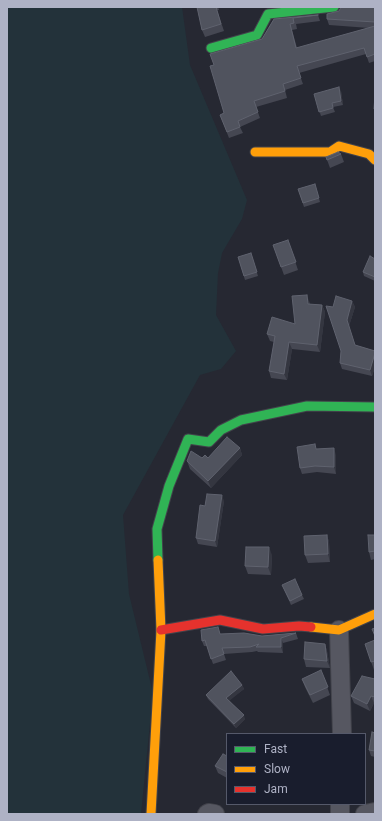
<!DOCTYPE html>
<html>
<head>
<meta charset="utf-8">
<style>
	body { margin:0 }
	#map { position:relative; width:382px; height:821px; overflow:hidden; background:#262832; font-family:Roboto,sans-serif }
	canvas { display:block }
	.frame { position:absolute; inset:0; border:8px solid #aeb2c5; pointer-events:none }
	.legend { position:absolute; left:226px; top:733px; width:140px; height:72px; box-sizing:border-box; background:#191d2d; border:1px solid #55596a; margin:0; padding:5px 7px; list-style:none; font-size:12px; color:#aeb2c5 }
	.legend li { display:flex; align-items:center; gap:8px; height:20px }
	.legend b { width:20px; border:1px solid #55596a }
</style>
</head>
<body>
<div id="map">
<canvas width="382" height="821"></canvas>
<div class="frame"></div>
<ul class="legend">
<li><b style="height:5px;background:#30b455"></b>Fast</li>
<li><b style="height:5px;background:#ff9f0a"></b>Slow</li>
<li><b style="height:5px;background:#e5322d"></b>Jam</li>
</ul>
</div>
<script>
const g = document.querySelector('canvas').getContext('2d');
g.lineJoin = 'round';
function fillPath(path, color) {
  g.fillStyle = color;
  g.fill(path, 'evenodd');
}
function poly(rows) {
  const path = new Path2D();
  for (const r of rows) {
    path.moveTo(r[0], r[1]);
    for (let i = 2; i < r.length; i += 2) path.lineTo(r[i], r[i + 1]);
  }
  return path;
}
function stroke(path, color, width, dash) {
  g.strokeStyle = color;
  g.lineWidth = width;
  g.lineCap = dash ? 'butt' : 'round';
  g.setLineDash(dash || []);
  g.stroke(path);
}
fillPath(poly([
	[7,7,182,7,190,65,247,200,242,219,222,253,218,273,216,315,236,351,221,369,200,375,123,515,129,594,153,693,141,814,7,814]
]), '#23323a');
const street = poly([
	[339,630,342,734],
	[207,814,209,813,215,814],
	[340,814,340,804],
	[365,814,375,812]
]);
const fast = poly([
	[211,48,257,35,268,14,334,7],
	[158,560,157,529,169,486,188,439,209,442,221,430,241,420,307,406,375,407]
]);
const slow = poly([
	[255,152,330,152,339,146,369,154,375,160],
	[311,627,339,630,375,614],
	[151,814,161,630,158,560]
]);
const jam = poly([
	[161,630,220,620,263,629,299,626,311,627]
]);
stroke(street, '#42434b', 20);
stroke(fast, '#42434b', 11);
stroke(slow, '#42434b', 11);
stroke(jam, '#42434b', 11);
stroke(street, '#565761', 18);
stroke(fast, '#30b455', 9);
stroke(slow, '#ff9f0a', 9);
stroke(jam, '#e5322d', 9);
fillPath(poly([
	[197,7,218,7,219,10,217,10,224,31,205,37,202,30],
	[375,7,375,61,369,63,366,54,299,73,303,84,285,90,287,98,256,107,260,118,240,127,243,133,229,138,220,115,224,113,214,65,262,39,274,19,318,15,320,21,296,24,297,29,292,30,297,48,369,28,329,25,327,19],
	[341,91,343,105,333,107,335,112,321,116,314,94],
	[341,154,344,162,330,168,326,157],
	[315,184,320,202,304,207,298,189],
	[288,240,298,270,284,275,273,245],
	[251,253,258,276,245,280,238,257],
	[375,259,375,281,364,276,363,272],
	[309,301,310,304,322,305,325,312,320,352,292,349,287,380,271,378,269,371,274,342,270,341,267,334,295,324],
	[352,301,355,307,349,326,355,345,375,351,375,367,372,376,342,369,340,363,341,351,333,307],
	[240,448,242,455,211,488,190,469,187,461,202,458,208,458],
	[336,455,336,474,317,472,302,474,300,468],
	[224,501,217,547,198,544,196,538,205,506],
	[327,535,329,542,330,562,308,563,305,555],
	[375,535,375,559,371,560,369,552],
	[272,555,271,575,248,574,245,566],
	[282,585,302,595,304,599,291,605],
	[296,633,298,639,283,643,283,653,258,652,257,651,252,652,224,654,226,660,213,664,207,646,204,646,202,641,220,634,262,636],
	[375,640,375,669,374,670,365,644],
	[325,644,327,651,330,668,306,667,304,659],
	[321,670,330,695,313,703,305,687,302,679],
	[375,679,375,704,374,703,370,711,354,703,351,696],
	[242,685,244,689,229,700,245,719,236,728,208,699,206,695],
	[375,733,375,757,371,756,369,750],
	[227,756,227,778,218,773,215,766]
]), '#454752');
fillPath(poly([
	[339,87,341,91,343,105,341,101],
	[307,295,309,301,310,310,308,304],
	[352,301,355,307,349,326,347,320],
	[322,305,325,312,320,352,317,345],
	[289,342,292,349,287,380,284,374],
	[375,353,375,367,372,376,370,370],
	[240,448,242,455,211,488,208,481],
	[334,448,336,455,336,474,334,467],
	[222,495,224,501,217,547,215,541],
	[327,535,329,542,330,562,328,554],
	[269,547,272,555,271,575,268,567],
	[281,638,283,643,283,653,281,647],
	[325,644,327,651,330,668,327,661],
	[242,685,244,689,228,702,226,698],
	[371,696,374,703,370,711,367,704],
	[244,715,245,719,236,728,234,724]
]), '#343640');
const building = poly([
	[197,7,216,7,221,24,202,30,197,7],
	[341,7,375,7,375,22,327,19,327,14,339,11,341,7],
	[318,15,293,18,294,23,290,24,296,48,375,26,375,54,367,57,364,48,297,66,301,78,283,84,285,91,254,101,258,112,238,121,240,127,227,132,220,115,224,113,210,66,214,65,210,54,262,39,274,19,318,15],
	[339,87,341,101,332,103,333,108,319,112,314,94,339,87],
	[375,95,375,109,374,109,375,95],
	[338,152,341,154,327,160,326,157,338,152],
	[315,184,319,198,303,203,298,189,315,184],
	[288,240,296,262,281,267,273,245,288,240],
	[251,253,257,272,244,276,238,257,251,253],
	[370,256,375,259,375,277,363,272,370,256],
	[307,295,308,304,322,305,317,345,289,342,284,374,269,371,275,336,267,334,272,317,295,324,292,296,307,295],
	[336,296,352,301,347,320,355,345,375,351,375,353,370,370,340,363,341,351,326,306,333,307,336,296],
	[227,437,240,448,208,481,187,461,191,451,202,458,205,455,208,458,227,437],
	[315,444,316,449,334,448,334,467,315,466,300,468,297,447,315,444],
	[207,494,222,495,215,541,196,538,200,505,205,506,207,494],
	[327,535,328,554,305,555,304,536,327,535],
	[368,535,375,535,375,551,369,552,368,535],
	[246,547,269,547,268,567,245,566,246,547],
	[295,579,302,595,290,601,282,585,295,579],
	[218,627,220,634,244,633,262,636,296,633,281,638,281,647,256,647,259,644,250,647,222,648,224,654,211,659,205,640,202,641,201,630,218,627],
	[375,628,375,636,372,629,375,628],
	[375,640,375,661,371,662,365,644,375,640],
	[305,642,325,644,327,661,304,659,305,642],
	[321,670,328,687,310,695,302,679,321,670],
	[231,671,242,685,226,698,244,715,234,724,206,695,231,671],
	[362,676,375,679,375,697,371,696,367,704,351,696,362,676],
	[372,732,375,733,375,751,369,750,372,732],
	[223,754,227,756,227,772,215,766,223,754]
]);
fillPath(building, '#50535e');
stroke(building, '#5f626e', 1);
</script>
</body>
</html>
